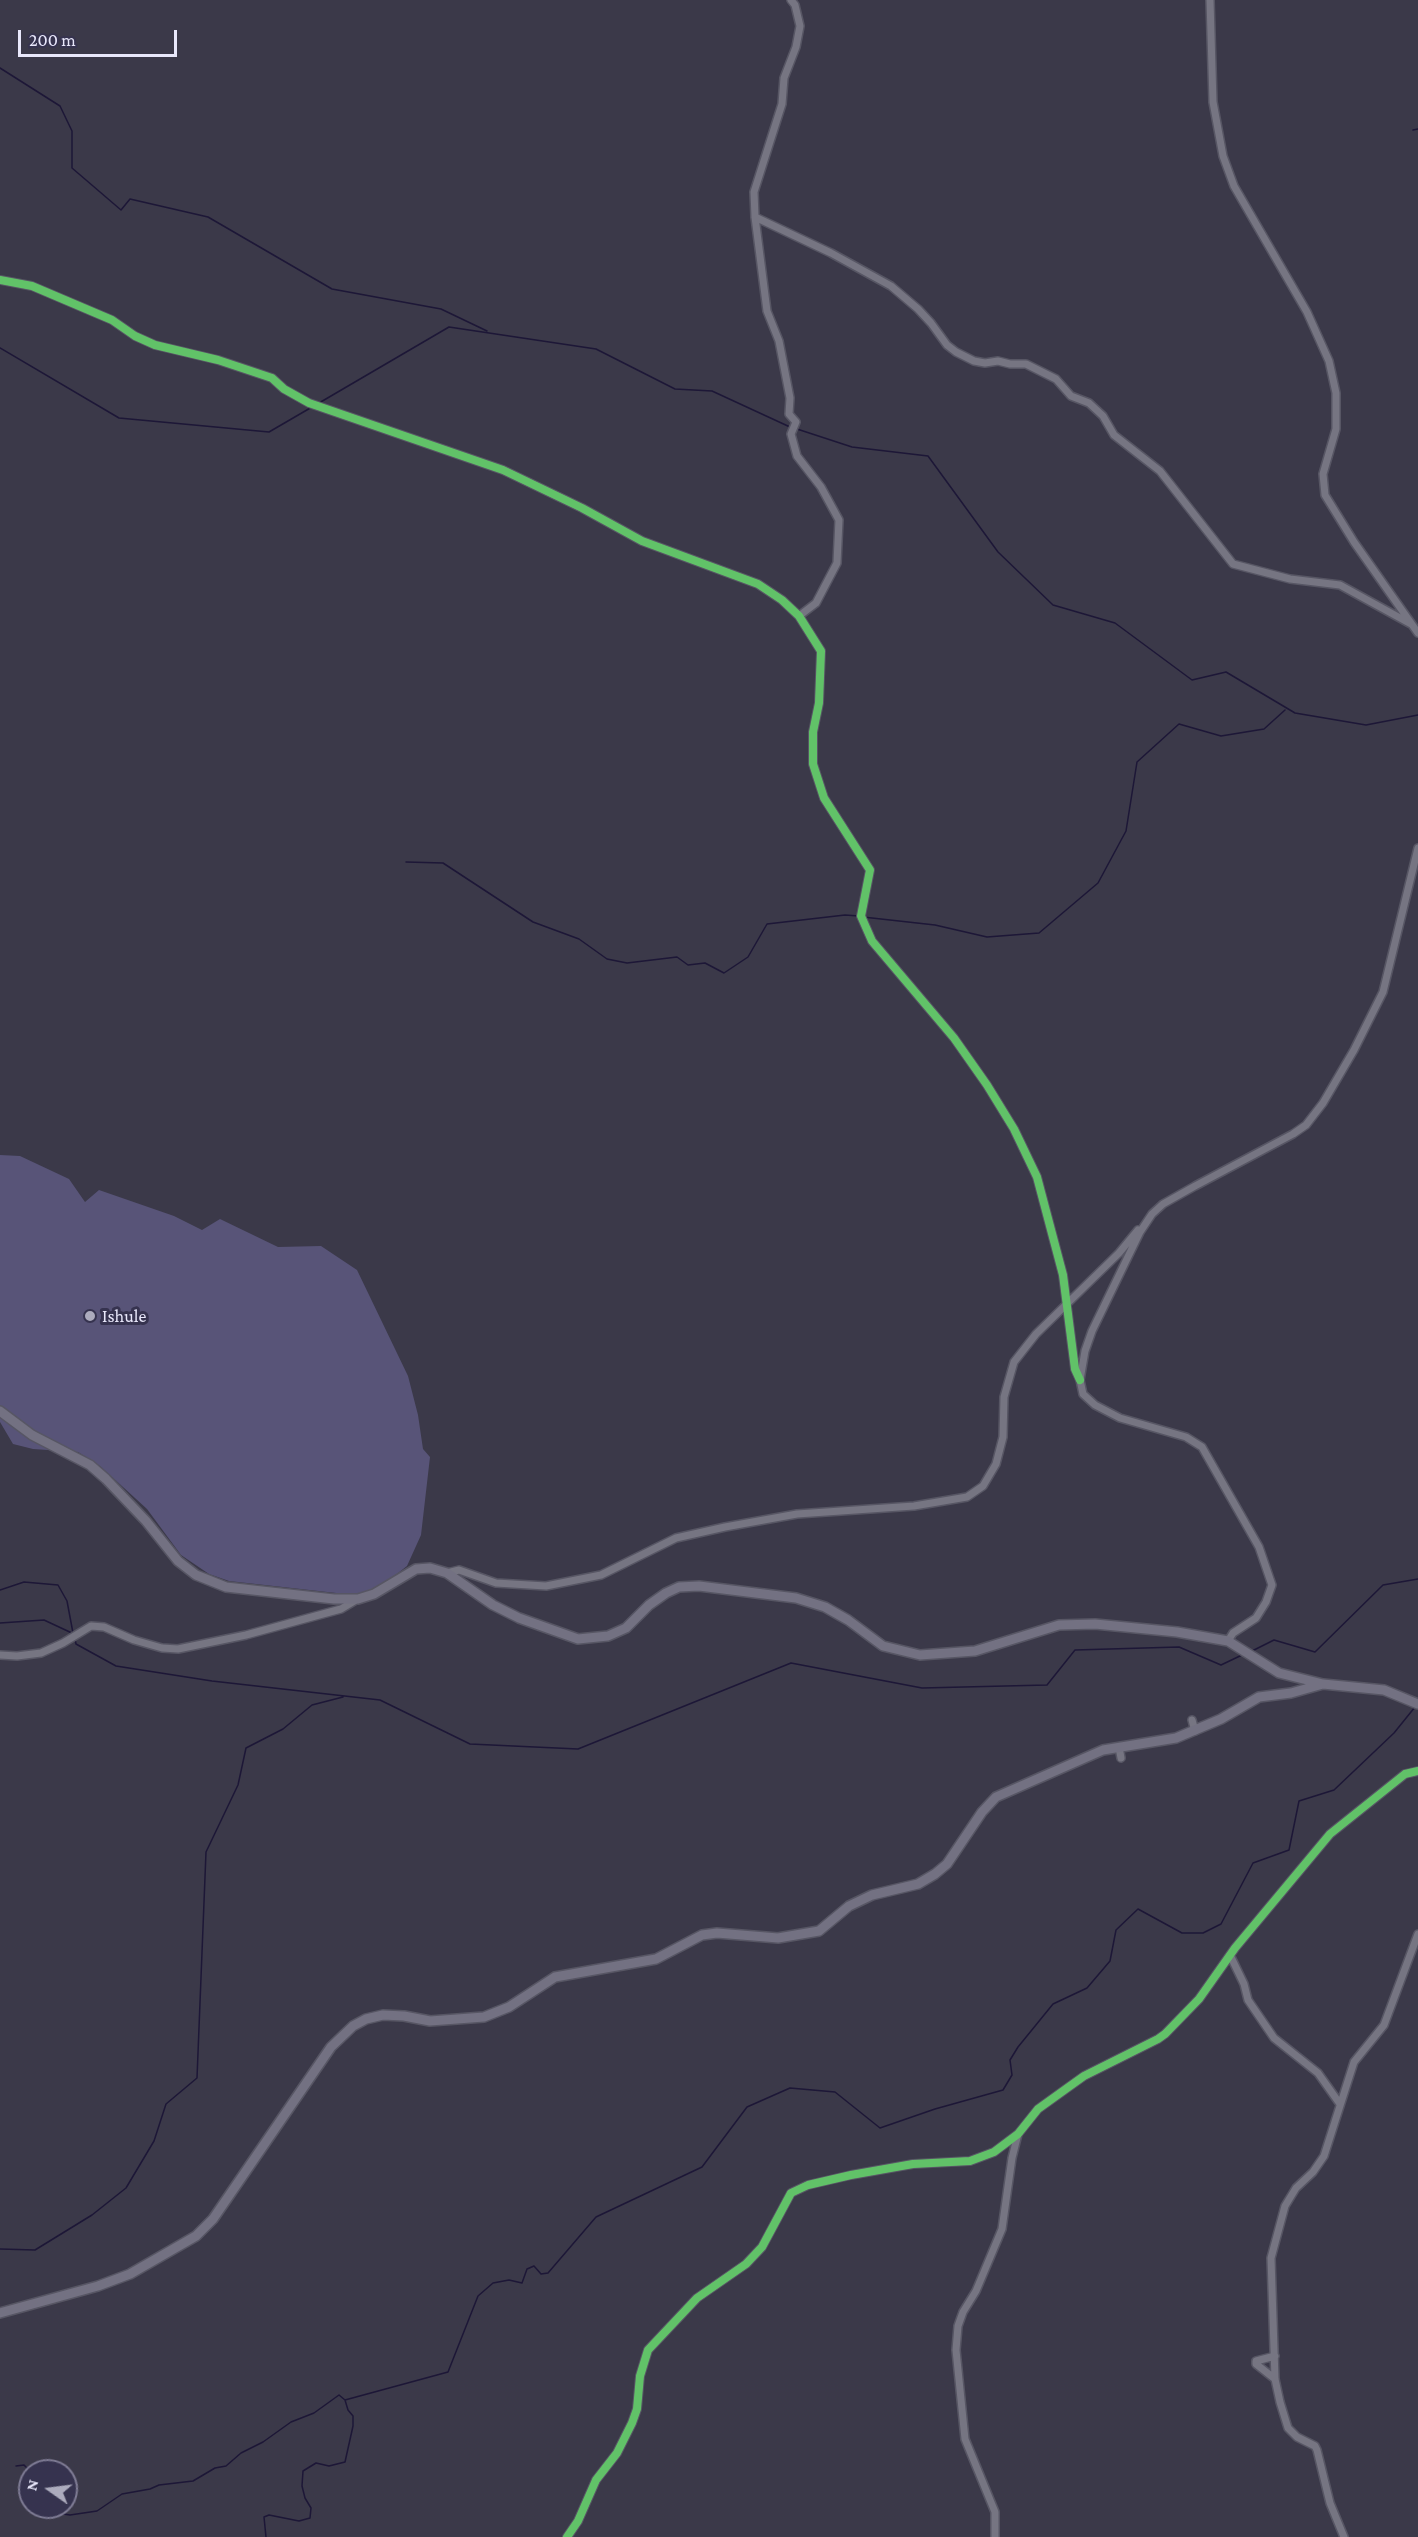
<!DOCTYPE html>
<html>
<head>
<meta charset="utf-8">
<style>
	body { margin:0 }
	#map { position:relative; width:1418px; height:2537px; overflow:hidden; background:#3b3949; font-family:"Crimson Pro",serif }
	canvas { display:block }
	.north { position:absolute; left:18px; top:2459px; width:60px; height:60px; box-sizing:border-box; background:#36334f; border:2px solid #7e7b94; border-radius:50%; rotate:284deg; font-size:16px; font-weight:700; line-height:24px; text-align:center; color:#e9e8fb }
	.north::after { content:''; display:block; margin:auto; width:21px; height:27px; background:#acabbd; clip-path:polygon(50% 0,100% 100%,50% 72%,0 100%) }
	.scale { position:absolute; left:18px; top:30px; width:159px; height:27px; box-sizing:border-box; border:3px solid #e9e8fb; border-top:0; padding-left:8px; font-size:18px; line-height:21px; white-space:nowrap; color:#e9e8fb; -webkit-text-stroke:4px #36334f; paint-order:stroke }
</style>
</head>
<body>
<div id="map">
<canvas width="1418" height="2537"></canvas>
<div class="north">N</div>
<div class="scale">200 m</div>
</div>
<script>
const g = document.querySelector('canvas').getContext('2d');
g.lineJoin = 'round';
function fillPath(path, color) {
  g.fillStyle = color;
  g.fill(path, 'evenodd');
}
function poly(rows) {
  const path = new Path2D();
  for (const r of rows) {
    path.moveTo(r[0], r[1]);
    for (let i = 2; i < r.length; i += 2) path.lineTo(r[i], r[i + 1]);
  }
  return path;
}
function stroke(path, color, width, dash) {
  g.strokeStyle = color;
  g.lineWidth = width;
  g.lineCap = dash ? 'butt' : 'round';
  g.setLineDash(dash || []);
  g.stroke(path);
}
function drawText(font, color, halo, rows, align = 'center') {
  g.font = font + ' "Crimson Pro",serif';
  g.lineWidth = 6;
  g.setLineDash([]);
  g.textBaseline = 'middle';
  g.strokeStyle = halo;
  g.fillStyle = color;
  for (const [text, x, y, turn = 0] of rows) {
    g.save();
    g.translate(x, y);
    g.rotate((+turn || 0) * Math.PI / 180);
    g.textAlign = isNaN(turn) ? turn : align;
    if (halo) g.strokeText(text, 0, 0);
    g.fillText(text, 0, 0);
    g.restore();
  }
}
fillPath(poly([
	[0,1155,20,1156,69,1179,85,1202,99,1190,174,1216,202,1230,220,1219,278,1247,321,1246,357,1270,408,1376,418,1415,423,1449,430,1457,421,1535,407,1566,379,1588,354,1595,229,1581,209,1574,181,1555,147,1509,100,1466,78,1452,33,1449,13,1444,0,1422]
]), '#585478');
stroke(poly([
	[0,68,60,106,72,131,72,168,121,210,130,199,208,217,332,289,441,309,487,331],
	[1413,130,1418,129],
	[0,348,119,418,269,432,312,407],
	[319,403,449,327,596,349,675,389,712,391,790,427],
	[797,429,852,447,928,456,998,552,1053,605,1115,623,1192,680,1226,672,1295,713,1366,725,1418,715],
	[406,862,443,863,533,922,579,939,607,959,627,963,677,957,688,965,705,963,724,973,748,957,767,924,845,915,859,916],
	[863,917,935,925,987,937,1039,933,1098,883,1126,831,1137,762,1179,724,1221,736,1264,729,1285,710],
	[0,1590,24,1582,58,1585,67,1601,73,1633],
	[0,1623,44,1620,74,1634],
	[75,1639,76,1644,116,1666,212,1681,380,1700,470,1744,578,1749,791,1663,922,1688,1047,1685,1075,1650,1179,1647,1221,1665,1242,1655],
	[1252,1651,1274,1640,1315,1652,1383,1585,1418,1579],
	[0,2249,35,2250,92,2215,126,2188,154,2141,166,2104,197,2078,206,1852,238,1785,246,1748,283,1729,312,1705,343,1697],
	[16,2466,24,2465,30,2471],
	[49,2507,50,2512,70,2515,97,2511,122,2494,150,2489,159,2485,193,2481,215,2468,226,2466,241,2453,263,2442,291,2422,314,2413,339,2395,345,2400],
	[266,2537,264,2517,269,2515,299,2521,310,2518,311,2508,305,2498,302,2486,303,2471,316,2463,329,2466,345,2462,353,2426,353,2416,348,2410,345,2400,448,2372,478,2296,493,2283,509,2280,522,2283,527,2269,534,2266,541,2274,548,2273,596,2217,702,2167,747,2107,790,2088,835,2092,880,2128,935,2109,1003,2090,1012,2075,1010,2060,1018,2047,1053,2004,1087,1988,1110,1961,1116,1930,1138,1909,1182,1933,1203,1933,1221,1924,1253,1863,1289,1850,1299,1801,1334,1790,1394,1733,1415,1707]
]), '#1d1737', 1.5);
const minor = poly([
	[791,0,795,5,800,26,796,47,784,78,782,104,754,192,755,217,767,311,779,341,790,398,789,414,796,422,791,434,797,456,821,487,839,520,837,563,816,603,799,616],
	[1210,0,1213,102,1223,156,1234,186,1307,312,1329,361,1336,393,1336,429,1323,474,1325,495,1354,542,1418,633],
	[755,217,831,253,891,286,918,309,931,323,947,345,956,352,974,361,985,363,998,361,1010,364,1026,364,1056,379,1071,396,1089,403,1103,416,1114,435,1160,471,1233,564,1290,579,1340,585,1411,624],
	[0,280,32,286,112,320,135,336,155,345,218,360,272,378,284,389,309,403,503,470,582,508,642,541,758,584,782,600,799,616,821,651,819,703,813,732,813,764,824,798,870,870,861,916,872,941,954,1038,987,1085,1014,1129,1037,1177,1063,1275,1075,1369,1080,1380],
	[447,1573,459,1570,496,1583,546,1586,601,1575,676,1538,725,1527,797,1514,914,1506,967,1497,983,1486,996,1464,1003,1437,1004,1397,1014,1362,1036,1334,1119,1253,1138,1230],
	[1228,1641,1233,1633,1256,1618,1266,1602,1272,1585,1259,1547,1202,1447,1186,1437,1120,1418,1095,1405,1083,1394,1080,1380,1085,1351,1092,1331,1140,1232,1152,1214,1163,1204,1195,1186,1293,1134,1306,1125,1323,1103,1354,1050,1383,992,1418,848],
	[0,1655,17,1656,41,1653,63,1643,91,1626,104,1627,134,1640,162,1648,178,1649,246,1635,341,1609,356,1600],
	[1192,1720,1195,1731],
	[1119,1747,1121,1758],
	[1230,1955,1244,1984,1248,2000,1274,2038,1318,2073,1340,2104],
	[1275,2356,1256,2361,1256,2364,1275,2379],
	[567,2537,578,2521,596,2480,617,2453,632,2423,637,2409,640,2376,648,2350,697,2298,746,2264,762,2247,791,2193,808,2185,851,2175,913,2164,970,2161,994,2152,1018,2134,1038,2109,1070,2086,1084,2076,1158,2039,1165,2034,1199,1999,1235,1948,1330,1834,1405,1774,1418,1771],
	[995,2537,995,2512,965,2439,956,2350,958,2326,963,2312,976,2291,1002,2229,1012,2158,1018,2134],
	[1344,2537,1330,2503,1317,2450,1315,2446,1297,2437,1288,2428,1280,2402,1275,2379,1271,2258,1285,2206,1296,2188,1313,2172,1324,2156,1354,2062,1384,2025,1418,1934]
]);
const major = poly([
	[0,1411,32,1435,90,1465,106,1479,146,1521,178,1561,196,1575,226,1587,334,1599,358,1599,374,1594,416,1569,430,1568,447,1573,493,1605,519,1618,578,1639,608,1636,626,1628,649,1605,666,1593,679,1587,699,1586,796,1598,825,1607,848,1620,883,1646,920,1655,975,1651,1059,1625,1095,1624,1177,1632,1228,1641,1279,1673,1323,1684,1384,1690,1418,1704],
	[0,2313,98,2286,130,2274,196,2236,213,2219,331,2047,353,2026,366,2019,383,2015,404,2016,430,2021,484,2017,509,2007,555,1977,656,1959,702,1935,717,1933,778,1938,819,1931,849,1906,872,1895,918,1884,935,1874,947,1864,982,1812,996,1797,1103,1750,1176,1738,1221,1719,1259,1697,1291,1693,1323,1684]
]);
stroke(minor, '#575664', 10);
stroke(major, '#575664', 12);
stroke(minor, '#767582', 7);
stroke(major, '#737182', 9);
stroke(poly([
	[0,280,32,286,112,320,135,336,155,345,218,360,272,378,284,389,309,403,503,470,582,508,642,541,758,584,782,600,799,616,821,651,819,703,813,732,813,764,824,798,870,870,861,916,872,941,954,1038,987,1085,1014,1129,1037,1177,1063,1275,1075,1369,1080,1380],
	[567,2537,578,2521,596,2480,617,2453,632,2423,637,2409,640,2376,648,2350,697,2298,746,2264,762,2247,791,2193,808,2185,851,2175,913,2164,970,2161,994,2152,1018,2134,1038,2109,1070,2086,1084,2076,1158,2039,1165,2034,1199,1999,1235,1948,1330,1834,1405,1774,1418,1771]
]), '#61c268', 8);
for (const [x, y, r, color] of [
	[90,1316,6,"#acabbd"]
]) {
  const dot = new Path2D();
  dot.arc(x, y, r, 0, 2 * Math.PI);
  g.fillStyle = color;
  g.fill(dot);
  stroke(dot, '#36334f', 2);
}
drawText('18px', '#e9e8fb', '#36334f', [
	["Ishule",102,1316]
], 'left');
</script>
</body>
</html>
